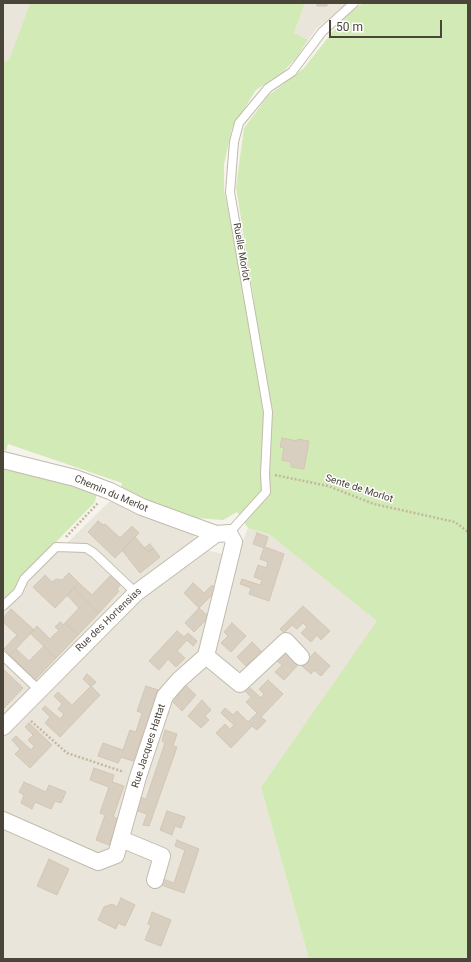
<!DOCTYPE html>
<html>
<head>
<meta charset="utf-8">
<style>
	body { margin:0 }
	#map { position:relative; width:471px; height:962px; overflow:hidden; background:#f6f3ec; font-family:Roboto,sans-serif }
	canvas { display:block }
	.frame { position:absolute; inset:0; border:4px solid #4b4439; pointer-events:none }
	.scale { position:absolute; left:329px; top:20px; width:113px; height:18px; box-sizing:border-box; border:2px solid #4b4439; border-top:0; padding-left:5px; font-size:12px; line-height:14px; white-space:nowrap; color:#4b4439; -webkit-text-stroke:3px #fff; paint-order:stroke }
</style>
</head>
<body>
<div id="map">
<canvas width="471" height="962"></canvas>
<div class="frame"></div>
<div class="scale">50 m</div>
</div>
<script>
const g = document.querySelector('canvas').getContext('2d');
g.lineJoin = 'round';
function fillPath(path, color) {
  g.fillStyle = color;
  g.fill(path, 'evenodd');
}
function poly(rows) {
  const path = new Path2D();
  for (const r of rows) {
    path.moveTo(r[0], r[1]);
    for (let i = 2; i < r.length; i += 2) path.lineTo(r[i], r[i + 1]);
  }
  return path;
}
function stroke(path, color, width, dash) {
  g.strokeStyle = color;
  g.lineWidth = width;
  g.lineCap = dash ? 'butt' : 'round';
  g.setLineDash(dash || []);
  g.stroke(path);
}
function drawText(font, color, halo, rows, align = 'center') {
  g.font = font + ' Roboto,sans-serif';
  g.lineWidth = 3;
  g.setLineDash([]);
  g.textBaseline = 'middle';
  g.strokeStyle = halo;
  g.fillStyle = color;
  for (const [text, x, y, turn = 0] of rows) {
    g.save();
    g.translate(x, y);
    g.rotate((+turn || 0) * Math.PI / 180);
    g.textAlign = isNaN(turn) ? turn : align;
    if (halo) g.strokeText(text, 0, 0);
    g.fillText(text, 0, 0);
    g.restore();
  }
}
fillPath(poly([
	[3,3,30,3,9,60,3,61],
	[305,3,348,3,317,28,308,40,294,33],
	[110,501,189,532,210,551,236,557,248,528,269,534,378,621,261,787,309,959,3,959,3,613,18,598,24,585]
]), '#eae5da');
fillPath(poly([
	[30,3,305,3,294,33,308,40,297,57,283,72,256,90,232,128,224,164,224,190,248,304,254,301,236,187,244,128,268,96,304,68,330,35,348,14,363,3,468,3,468,959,309,959,261,787,377,621,269,534,248,528,237,512,223,520,183,517,120,494,122,483,8,444,6,451,3,449,3,61,9,60],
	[3,464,97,492,95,502,19,580,14,593,3,603]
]), '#d2eab5');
const building = poly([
	[317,3,327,3,327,6,317,6,317,3],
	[282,438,297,441,298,439,309,441,304,469,291,467,291,462,282,460,284,448,280,447,282,438],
	[98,521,103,525,105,524,120,538,132,526,139,533,115,558,88,532,98,521],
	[257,533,268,537,265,547,284,554,269,601,249,594,251,588,240,584,242,579,260,585,262,580,254,577,258,565,266,568,268,562,260,559,264,548,253,544,257,533],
	[135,537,148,552,153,548,160,557,140,573,122,550,135,537],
	[150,544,153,548,148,552,144,548,150,544],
	[69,573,79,583,55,608,33,587,45,575,52,582,56,579,62,580,69,573],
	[111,575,121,584,117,589,119,591,99,613,74,588,79,583,92,595,111,575],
	[193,583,204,593,212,585,217,590,199,608,184,593,193,583],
	[74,588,99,613,78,635,65,623,79,608,67,595,74,588],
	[303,606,330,631,321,640,317,635,311,642,301,633,307,627,303,623,297,629,292,625,284,633,280,629,303,606],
	[199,608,209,617,194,632,185,623,199,608],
	[11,609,34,630,10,655,4,649,17,635,3,622,3,618,11,609],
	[60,622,64,625,65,623,78,635,56,658,30,633,37,626,50,639,59,630,55,627,60,622],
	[232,623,246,636,231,652,221,643,228,636,224,632,232,623],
	[177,631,184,637,188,633,197,641,193,646,187,640,177,651,185,658,176,667,168,659,159,670,149,661,177,631],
	[252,642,265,655,257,663,253,659,246,666,237,657,252,642],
	[44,646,56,658,35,680,10,655,16,649,29,661,44,646],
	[285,652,298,665,284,680,275,672,282,665,277,661,285,652],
	[315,652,330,666,321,676,314,670,311,674,302,666,315,652],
	[3,669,23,688,3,709,3,669],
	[87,674,96,682,91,687,83,679,87,674],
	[268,680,283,694,261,717,266,721,257,730,252,726,231,748,216,733,225,724,230,729,234,725,221,713,225,708,233,715,237,711,248,722,257,713,246,702,251,697,243,689,247,685,261,698,264,694,259,689,268,680],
	[183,683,196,695,182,711,173,702,178,696,174,692,183,683],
	[91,686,100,695,60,737,45,723,50,717,42,709,45,706,60,719,64,714,58,709,62,704,54,696,58,692,72,705,91,686],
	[146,686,158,690,149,715,155,717,148,737,142,736,133,761,121,757,118,763,98,756,103,743,123,750,130,730,136,732,142,713,137,711,146,686],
	[202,700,211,710,205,716,209,720,201,728,188,716,202,700],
	[29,723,52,745,30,768,15,754,20,749,12,740,16,736,31,750,34,746,28,740,33,735,25,727,29,723],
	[165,730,177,734,173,746,177,747,149,826,143,825,147,814,132,809,137,796,146,799,165,743,162,741,165,730],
	[94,768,114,775,112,782,124,786,113,817,118,819,109,845,96,840,105,815,100,813,109,787,90,780,94,768],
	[24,782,46,792,49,785,66,792,61,803,55,801,51,809,35,802,32,809,21,803,24,795,19,792,24,782],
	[167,811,185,817,181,828,175,826,172,835,160,830,167,811],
	[177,840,199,849,184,893,161,885,163,879,174,883,185,850,175,846,177,840],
	[49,859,69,869,57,895,37,886,49,859],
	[121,898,135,905,125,926,118,923,116,929,98,920,104,907,112,904,117,907,121,898],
	[152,912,171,920,161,946,145,940,151,925,148,924,152,912]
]);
fillPath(building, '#d8cfc1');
stroke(building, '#d3c7b4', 1);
const service = poly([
	[229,533,266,492,265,474,268,412,230,192,234,142,239,123,268,88,292,72,322,32,354,3],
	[3,606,18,592,24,579,56,547,86,548,94,553,136,593],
	[3,656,39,690]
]);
const minor = poly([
	[3,460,75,478,110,491,142,507,216,534],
	[206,656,240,684,286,641,301,657],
	[3,727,136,593,216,534,229,533,234,542,206,656,179,680,165,696,138,777,116,855,98,862,3,820],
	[121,839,162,856,155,880]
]);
stroke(service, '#c2bbae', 10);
stroke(minor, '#c2bbae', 18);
stroke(poly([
	[275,475,328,486,374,504,455,522,468,532],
	[66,537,98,503],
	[31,721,67,753,124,772]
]), '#c4b79f', 2.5, [2, 2]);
stroke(service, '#fff', 8);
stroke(minor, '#fff', 16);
drawText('10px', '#4b4439', '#fff', [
	["Ruelle Morlot",241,252,80],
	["Sente de Morlot",359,489,18],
	["Chemin du Merlot",111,494,23],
	["Rue des Hortensias",109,620,-44],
	["Rue Jacques Hattat",149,746,-72]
]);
</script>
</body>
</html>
